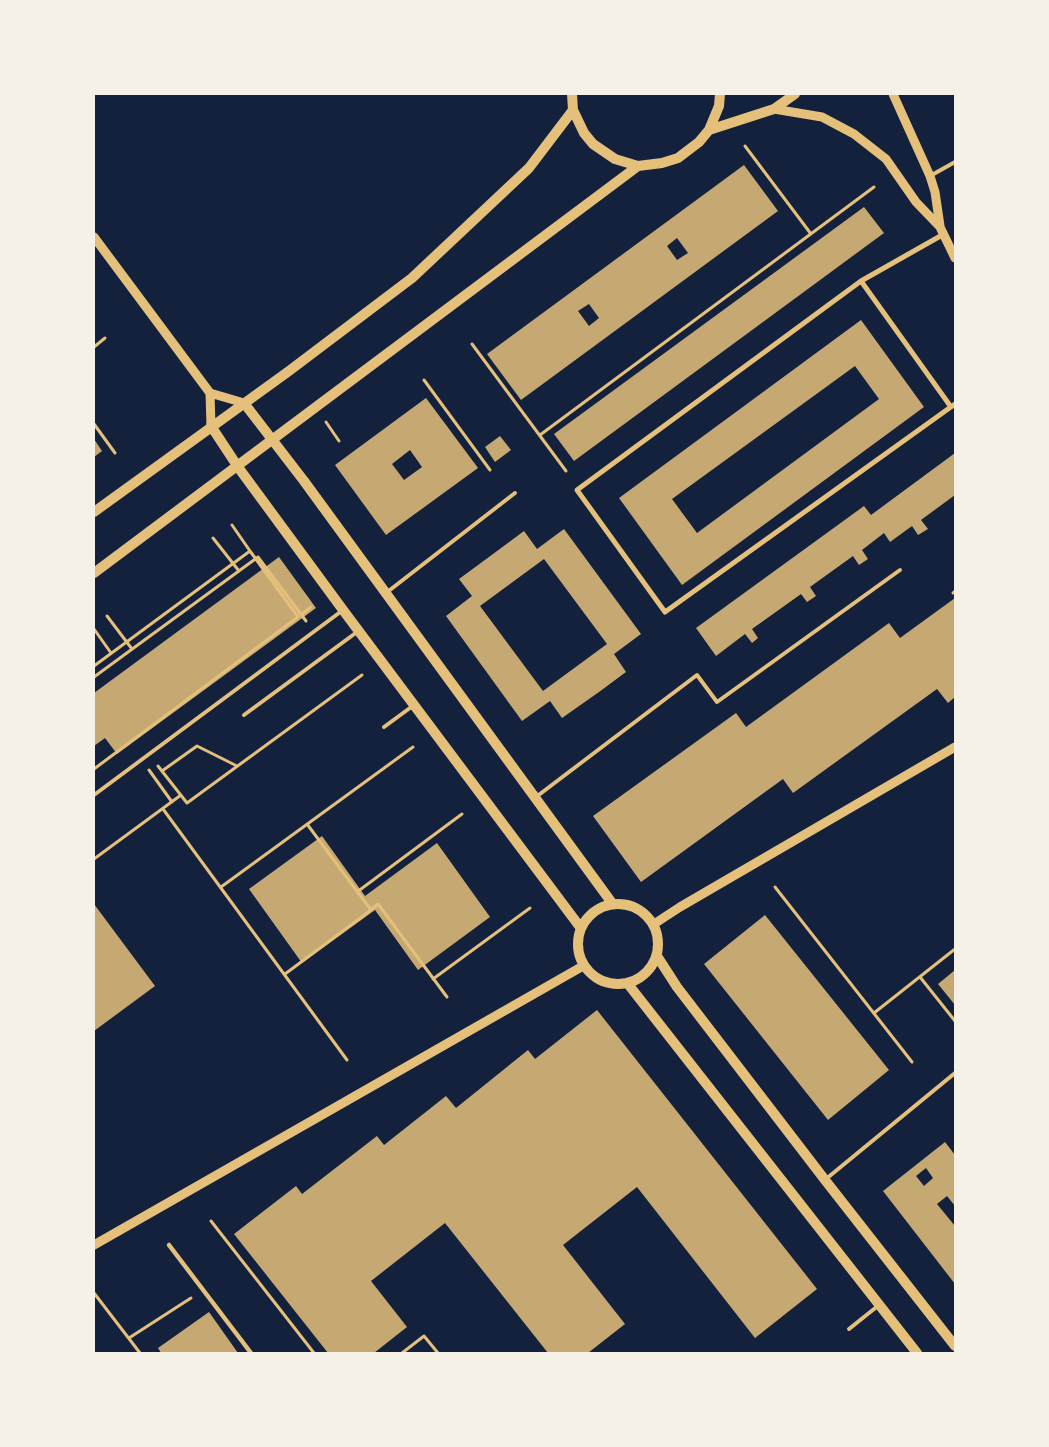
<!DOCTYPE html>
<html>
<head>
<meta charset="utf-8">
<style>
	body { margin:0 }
	#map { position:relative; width:1049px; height:1447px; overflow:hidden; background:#14213d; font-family:"Archivo Narrow",sans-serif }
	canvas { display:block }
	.frame { position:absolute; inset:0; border:95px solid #f6f1e7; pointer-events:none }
</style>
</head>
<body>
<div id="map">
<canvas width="1049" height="1447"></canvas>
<div class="frame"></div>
</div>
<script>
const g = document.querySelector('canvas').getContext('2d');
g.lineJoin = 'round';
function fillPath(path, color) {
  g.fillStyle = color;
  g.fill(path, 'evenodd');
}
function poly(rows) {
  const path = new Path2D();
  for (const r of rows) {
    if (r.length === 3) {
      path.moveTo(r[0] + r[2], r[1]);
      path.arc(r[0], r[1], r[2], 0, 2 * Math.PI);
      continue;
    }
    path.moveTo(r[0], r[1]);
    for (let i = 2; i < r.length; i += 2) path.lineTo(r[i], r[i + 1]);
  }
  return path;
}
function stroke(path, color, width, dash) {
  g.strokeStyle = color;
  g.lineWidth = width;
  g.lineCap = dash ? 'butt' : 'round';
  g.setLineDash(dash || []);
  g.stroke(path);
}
fillPath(poly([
	[744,165,778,211,521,400,487,354],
	[677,238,688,253,677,260,667,246],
	[589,304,599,318,589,326,578,311],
	[864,207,884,233,574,461,554,434],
	[861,320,924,407,682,585,619,498],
	[855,366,879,399,697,533,672,499],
	[426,398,478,468,386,535,335,465],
	[410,450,422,467,404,480,392,464],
	[500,436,511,450,495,462,485,447],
	[94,439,102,451,94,457],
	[955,453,955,495,921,520,928,529,918,535,912,526,890,542,884,533,862,550,868,559,859,565,853,556,810,587,816,596,807,602,801,594,752,629,758,638,752,643,745,634,716,656,696,628,864,506,871,515],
	[564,529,641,634,614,654,626,672,599,692,562,718,550,701,522,721,446,616,472,596,459,579,493,554,524,531,537,549],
	[544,559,607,644,543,691,480,606],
	[279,557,316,608,117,754,105,738,94,746,94,693],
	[955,598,955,697,948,703,937,689,793,793,783,779,641,882,593,816,736,713,746,727,889,623,900,638],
	[322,836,365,896,437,843,490,917,418,970,375,910,302,963,249,889],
	[94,904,155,986,94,1031],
	[765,915,889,1070,828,1120,704,964],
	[955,970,955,1005,938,984],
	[597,1010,817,1289,755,1338,637,1187,563,1245,625,1324,588,1353,548,1353,445,1223,371,1281,407,1327,374,1353,328,1353,234,1234,296,1186,302,1194,377,1136,384,1145,446,1096,456,1108,528,1050,535,1059],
	[945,1142,955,1155,955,1206,947,1196,937,1204,955,1226,955,1284,883,1191],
	[926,1168,933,1178,924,1186,916,1176],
	[209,1312,238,1353,161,1353,158,1348]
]), '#c6a872');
stroke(poly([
	[745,146,811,234],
	[472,344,566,471],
	[94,347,105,338],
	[424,380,490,470],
	[326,422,339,441],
	[94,424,115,453],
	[540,435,874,187],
	[232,525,250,551],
	[213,538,239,571],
	[953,593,955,591],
	[301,615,311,607],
	[107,616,132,649],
	[94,629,111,653],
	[94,666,250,551,298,617,94,769],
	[94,677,258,557,306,621],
	[158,766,187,803,362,675],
	[149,770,172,802],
	[162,771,197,746,237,766],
	[163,809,347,1060],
	[94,859,181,795],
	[221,887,413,747],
	[775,887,912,1062],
	[357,892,462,814],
	[371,910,378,904,447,997],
	[285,974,371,910,307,824],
	[920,977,955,1021],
	[433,979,530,908],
	[874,1013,955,949],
	[211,1221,314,1353],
	[94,1293,140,1353],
	[129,1338,191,1298],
	[402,1353,424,1336,438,1353]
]), '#e5c07b', 3);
stroke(poly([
	[930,176,955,162],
	[386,593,515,493],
	[244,715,357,632],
	[384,727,414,705],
	[94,795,343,610],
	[536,797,697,675,717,702,900,570],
	[826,1179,955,1073],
	[849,1329,879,1305]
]), '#e5c07b', 4);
stroke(poly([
	[169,1245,251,1353]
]), '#e5c07b', 4.5);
stroke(poly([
	[944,234,861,281,577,490,665,612,955,404],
	[861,281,951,407]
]), '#e5c07b', 5);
stroke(poly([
	[893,94,930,176,935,192,940,226],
	[774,109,822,117,854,134,886,159,916,202,940,227,955,258],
	[94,237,210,393,244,403],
	[210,393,211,426],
	[654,924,680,907,955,747],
	[94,1245,583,966]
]), '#e5c07b', 9);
stroke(poly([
	[572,94,573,110,584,133,593,144,615,159,638,166,662,163,678,158,699,142,709,130,719,106,720,94],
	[709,130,774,109,795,94],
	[244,403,304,481,612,903],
	[211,426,238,467,343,610,580,927],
	[94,512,289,371,412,278,529,168,573,110],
	[94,573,638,166],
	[618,944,40],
	[657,956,677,987,825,1180,955,1346],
	[628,984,917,1353]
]), '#e5c07b', 10);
</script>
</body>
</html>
